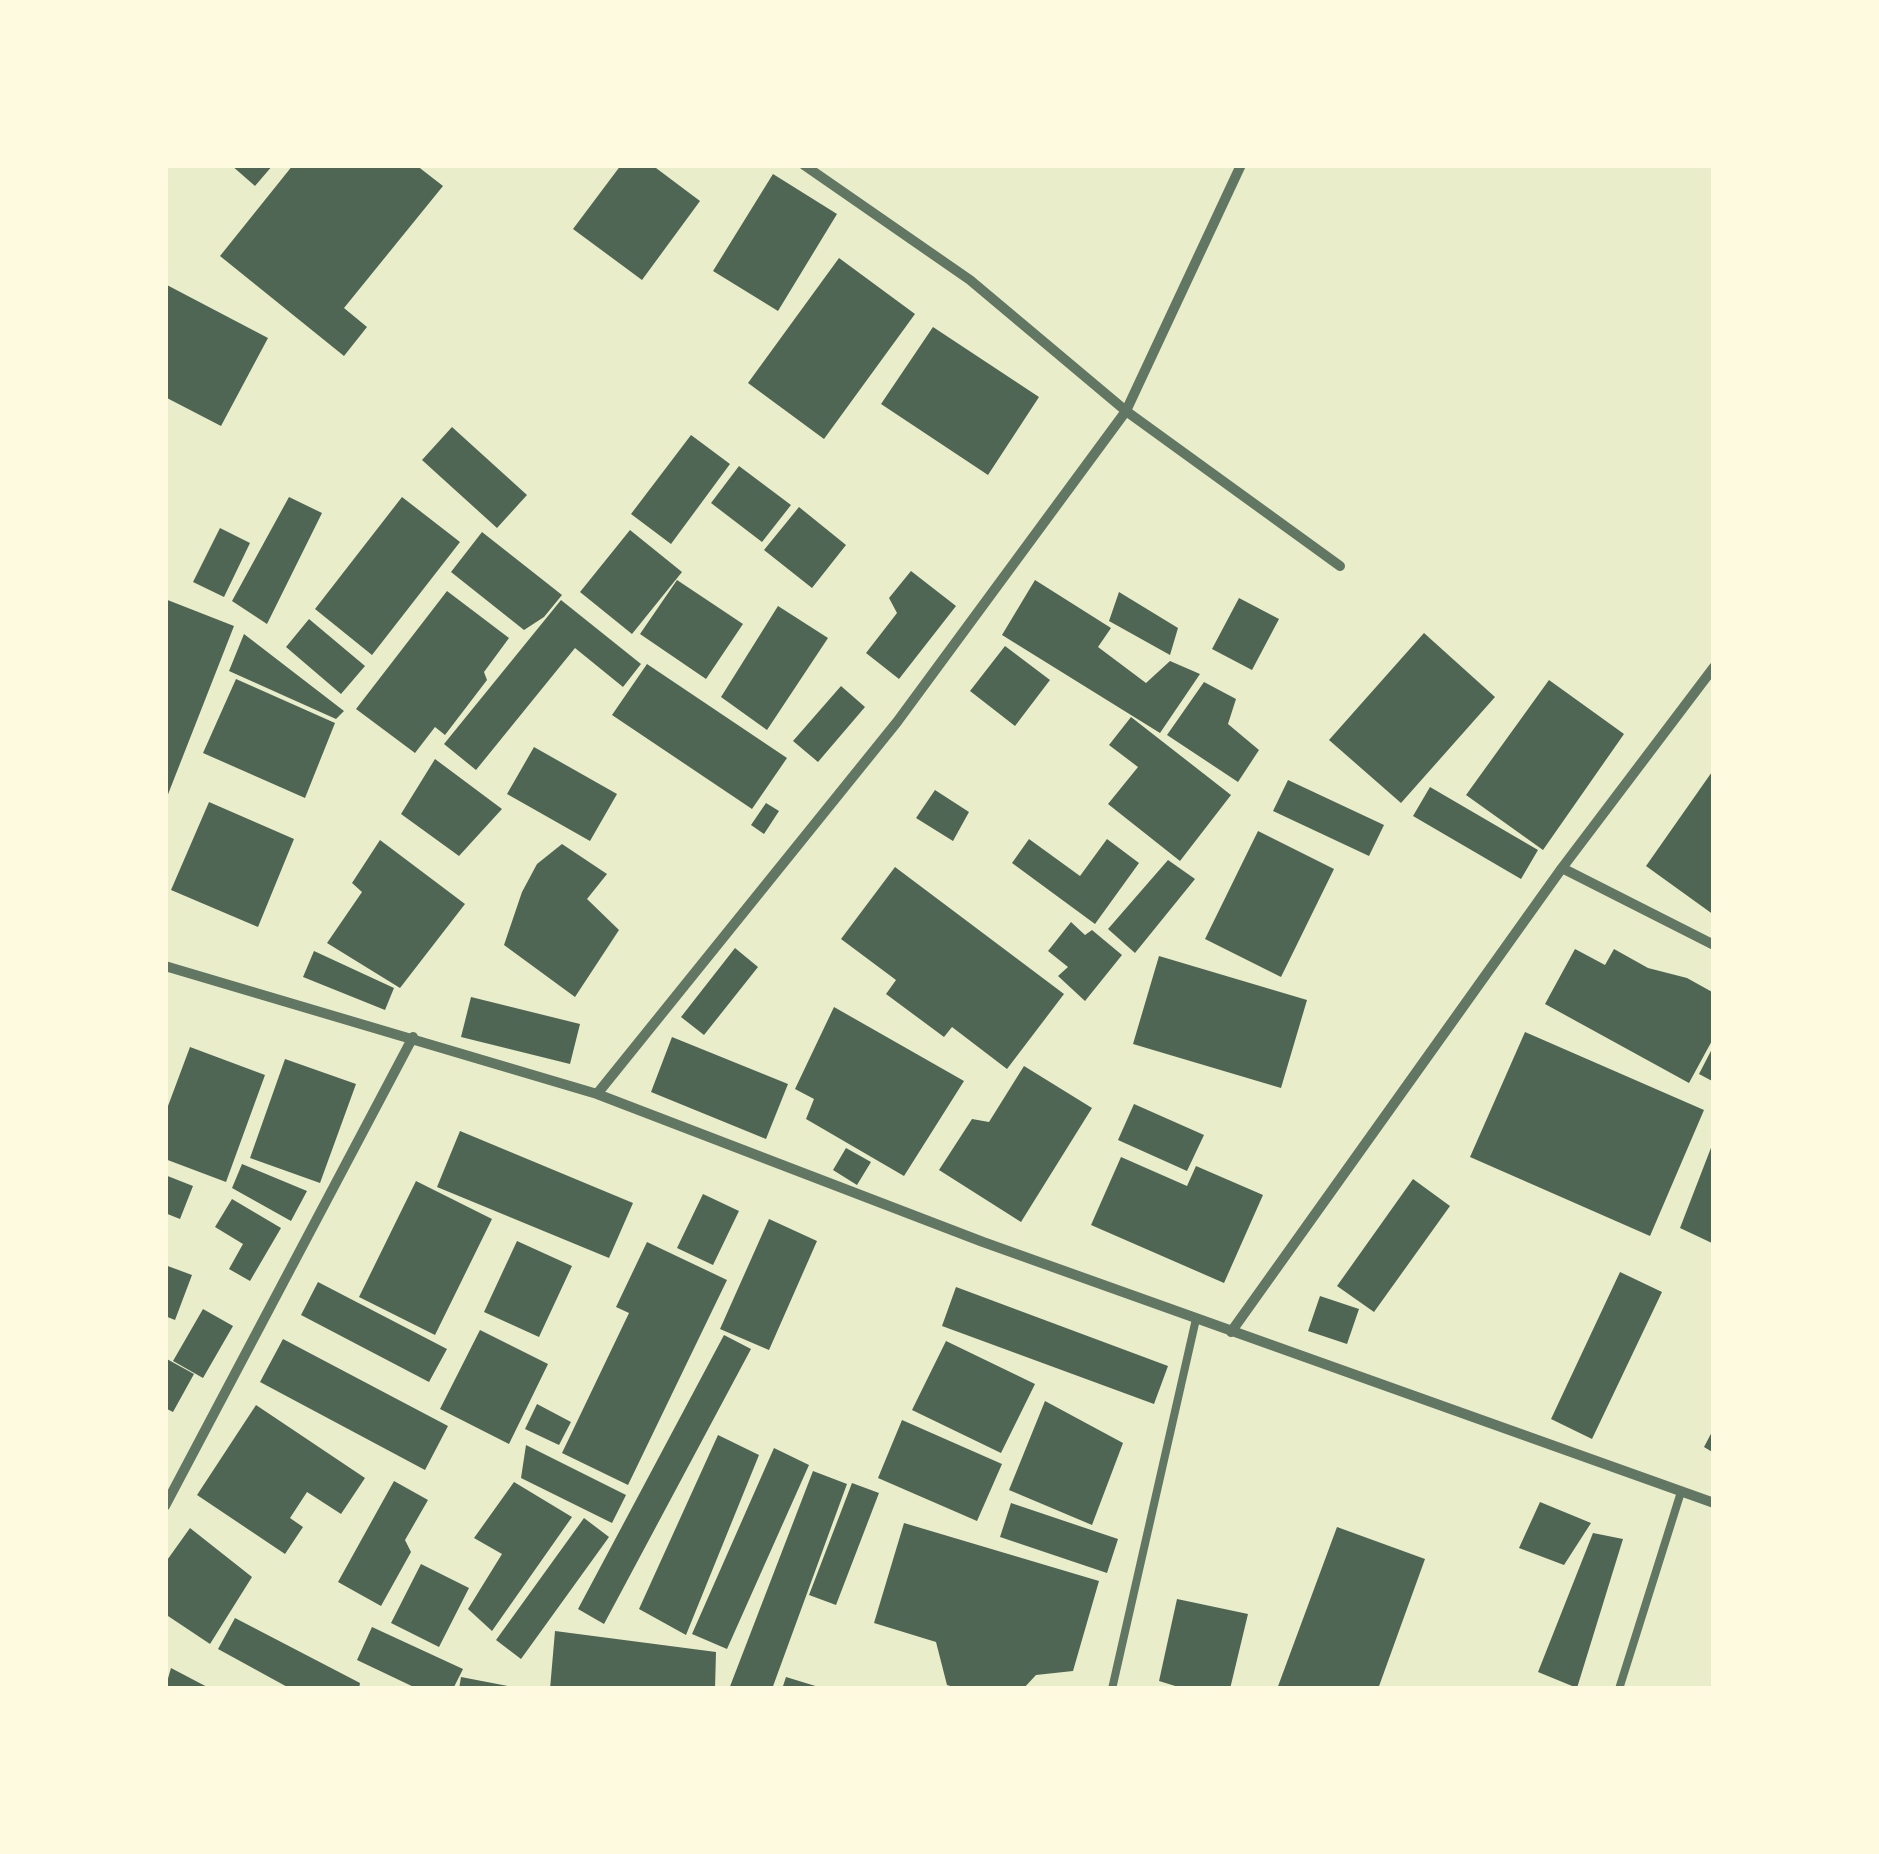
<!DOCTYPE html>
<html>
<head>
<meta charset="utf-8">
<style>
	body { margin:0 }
	#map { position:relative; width:1879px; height:1854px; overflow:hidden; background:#e9edc9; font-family:Quicksand,sans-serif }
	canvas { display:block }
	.frame { position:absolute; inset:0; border:168px solid #fefae0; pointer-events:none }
</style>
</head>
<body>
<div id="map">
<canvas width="1879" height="1854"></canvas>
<div class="frame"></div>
</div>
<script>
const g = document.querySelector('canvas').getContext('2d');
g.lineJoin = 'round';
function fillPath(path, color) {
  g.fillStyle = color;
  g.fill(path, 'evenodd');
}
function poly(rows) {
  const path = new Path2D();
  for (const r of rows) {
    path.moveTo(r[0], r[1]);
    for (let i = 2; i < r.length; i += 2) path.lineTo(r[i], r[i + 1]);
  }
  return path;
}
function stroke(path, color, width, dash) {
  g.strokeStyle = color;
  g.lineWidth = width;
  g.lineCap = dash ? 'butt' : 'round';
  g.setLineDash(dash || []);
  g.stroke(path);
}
fillPath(poly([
	[231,165,273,165,255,186],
	[293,165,416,165,443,186,344,308,367,327,344,356,220,256],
	[621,165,652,165,700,201,642,280,573,229],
	[773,174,837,214,778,311,713,271],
	[839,258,915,314,824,439,748,383],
	[165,284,268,338,221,426,165,397],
	[933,327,1039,397,988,475,881,404],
	[452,427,527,495,497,528,422,460],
	[691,435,730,464,671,544,631,514],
	[739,466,791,505,762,542,711,503],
	[289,497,322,513,267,624,232,601],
	[402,497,460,542,372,655,315,609],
	[799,507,846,545,812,588,764,550],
	[220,528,250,543,224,597,193,582],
	[630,530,682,572,632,634,580,592],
	[482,532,562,595,544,617,524,630,451,572],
	[911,571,956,606,899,679,866,653,897,613,889,598],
	[677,580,743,624,706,679,640,634],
	[1035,580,1111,628,1098,647,1146,683,1170,661,1200,674,1160,733,1002,635],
	[447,591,509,638,484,672,487,680,445,735,435,727,415,753,356,709],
	[1119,592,1178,628,1170,655,1109,621],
	[1239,598,1279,619,1252,670,1212,649],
	[165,599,234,626,165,802],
	[561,600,641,664,623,687,575,648,476,770,444,744],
	[778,606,828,638,767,730,721,697],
	[309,619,365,666,341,694,286,647],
	[1424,633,1495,697,1401,803,1329,740],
	[244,634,344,711,336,719,229,671],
	[1005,646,1050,680,1015,726,970,691],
	[647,664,787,758,752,809,612,715],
	[236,679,335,723,305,798,203,753],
	[1549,680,1624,734,1543,850,1466,795],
	[1204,682,1236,699,1228,724,1259,750,1238,782,1167,735],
	[841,686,865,707,818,762,793,741],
	[1131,717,1231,795,1180,861,1108,804,1138,767,1109,745],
	[534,747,617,794,590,841,507,794],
	[435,759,502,809,459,856,401,814],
	[1714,769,1714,915,1646,866],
	[1288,780,1384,825,1369,856,1273,811],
	[1430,787,1538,850,1521,879,1413,816],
	[935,790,969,812,953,841,916,818],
	[209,802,294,839,258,927,171,890],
	[766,803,779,811,764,834,751,825],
	[1258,831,1334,869,1281,977,1205,939],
	[1029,839,1080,876,1107,839,1139,863,1095,924,1012,863],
	[380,840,465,904,400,988,327,943,362,892,352,883],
	[562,844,607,874,587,899,619,930,575,997,504,945,522,892,537,864],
	[1168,860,1195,879,1135,953,1108,929],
	[895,867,1064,994,1007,1069,952,1027,944,1037,886,994,896,980,841,939],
	[1071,922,1085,935,1092,930,1122,955,1085,1001,1058,976,1068,967,1048,951],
	[735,948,758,967,704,1035,681,1017],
	[1575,949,1605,965,1614,949,1648,968,1687,978,1714,993,1714,1037,1689,1083,1545,1004],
	[314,951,394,988,385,1010,303,977],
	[1159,956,1307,1000,1281,1088,1133,1044],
	[471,997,580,1024,570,1064,461,1037],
	[834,1007,964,1081,904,1176,806,1119,814,1099,795,1089],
	[1525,1032,1704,1110,1650,1236,1470,1157],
	[672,1037,788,1084,766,1139,651,1092],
	[1714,1045,1714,1082,1699,1074],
	[190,1047,265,1075,226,1182,165,1159,165,1114],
	[285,1059,356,1084,320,1183,250,1158],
	[1024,1066,1092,1108,1021,1222,939,1170,972,1119,989,1122],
	[1134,1104,1204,1135,1187,1171,1118,1140],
	[460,1131,633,1203,609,1258,437,1187],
	[1714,1140,1714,1244,1680,1228],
	[846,1148,871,1162,857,1185,833,1170],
	[1121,1157,1187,1186,1196,1166,1263,1195,1224,1283,1091,1225],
	[242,1164,307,1191,291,1221,232,1188],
	[165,1175,193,1186,180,1219,165,1213],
	[1413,1179,1450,1206,1374,1312,1337,1286],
	[416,1181,492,1219,435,1335,359,1297],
	[703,1194,739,1211,713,1265,677,1248],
	[232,1199,281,1228,250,1281,229,1269,243,1244,215,1227],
	[769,1219,817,1241,769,1350,720,1329],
	[517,1241,572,1266,539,1337,484,1312],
	[647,1242,727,1280,628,1485,562,1453,629,1313,616,1307],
	[165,1265,192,1275,175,1320,165,1316],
	[1620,1272,1662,1292,1592,1439,1551,1419],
	[318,1282,447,1349,429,1382,301,1315],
	[956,1287,1168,1366,1154,1404,942,1326],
	[1320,1296,1359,1309,1347,1344,1308,1331],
	[203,1309,233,1326,203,1378,173,1361],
	[480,1330,548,1364,509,1444,440,1409],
	[724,1335,751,1349,604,1624,578,1609],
	[283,1339,448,1426,425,1470,260,1382],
	[946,1341,1035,1384,1001,1453,912,1410],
	[165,1358,194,1374,173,1412,165,1408],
	[1045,1401,1123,1443,1092,1525,1009,1490],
	[537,1404,571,1422,559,1445,525,1429],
	[256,1405,365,1478,341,1514,307,1492,290,1518,303,1527,285,1554,197,1495],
	[902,1420,1002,1464,977,1521,878,1478],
	[1714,1428,1714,1453,1704,1447],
	[718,1435,759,1455,686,1635,639,1609],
	[526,1445,626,1495,612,1523,521,1478],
	[774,1448,809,1465,727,1649,692,1634],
	[813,1471,847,1484,772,1689,729,1689],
	[394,1481,428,1500,405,1540,411,1552,381,1606,338,1582],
	[514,1482,572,1517,492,1631,468,1609,502,1554,474,1538],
	[852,1483,879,1493,836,1605,809,1595],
	[1540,1502,1591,1523,1564,1565,1519,1548],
	[1011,1503,1118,1539,1107,1573,1000,1537],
	[584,1518,609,1537,521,1659,496,1640],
	[904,1523,1099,1581,1073,1671,1036,1675,1023,1689,960,1689,947,1685,936,1642,874,1623],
	[1337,1527,1425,1559,1378,1689,1277,1689],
	[190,1528,252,1577,210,1644,165,1614,165,1563],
	[1593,1533,1623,1539,1577,1688,1538,1672],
	[421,1564,469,1588,439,1647,391,1623],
	[1177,1599,1248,1614,1230,1689,1185,1689,1159,1681],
	[235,1618,360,1683,359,1689,291,1689,218,1649],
	[372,1627,463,1669,453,1689,418,1689,357,1660],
	[555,1631,716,1652,715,1689,550,1689],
	[171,1668,211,1689,165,1689],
	[461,1677,513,1687,513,1689,459,1689],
	[786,1677,822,1688,822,1689,782,1689]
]), '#4f6655');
stroke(poly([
	[1112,1689,1196,1319],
	[1619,1689,1681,1492]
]), '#617663', 8);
stroke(poly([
	[804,165,970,280,1126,411,1340,566],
	[1562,868,1714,945],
	[165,966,597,1094,983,1242,1714,1503],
	[597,1094,897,722,1126,411,1241,165],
	[1231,1332,1562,868,1714,667],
	[165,1506,413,1037]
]), '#617663', 10);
</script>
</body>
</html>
